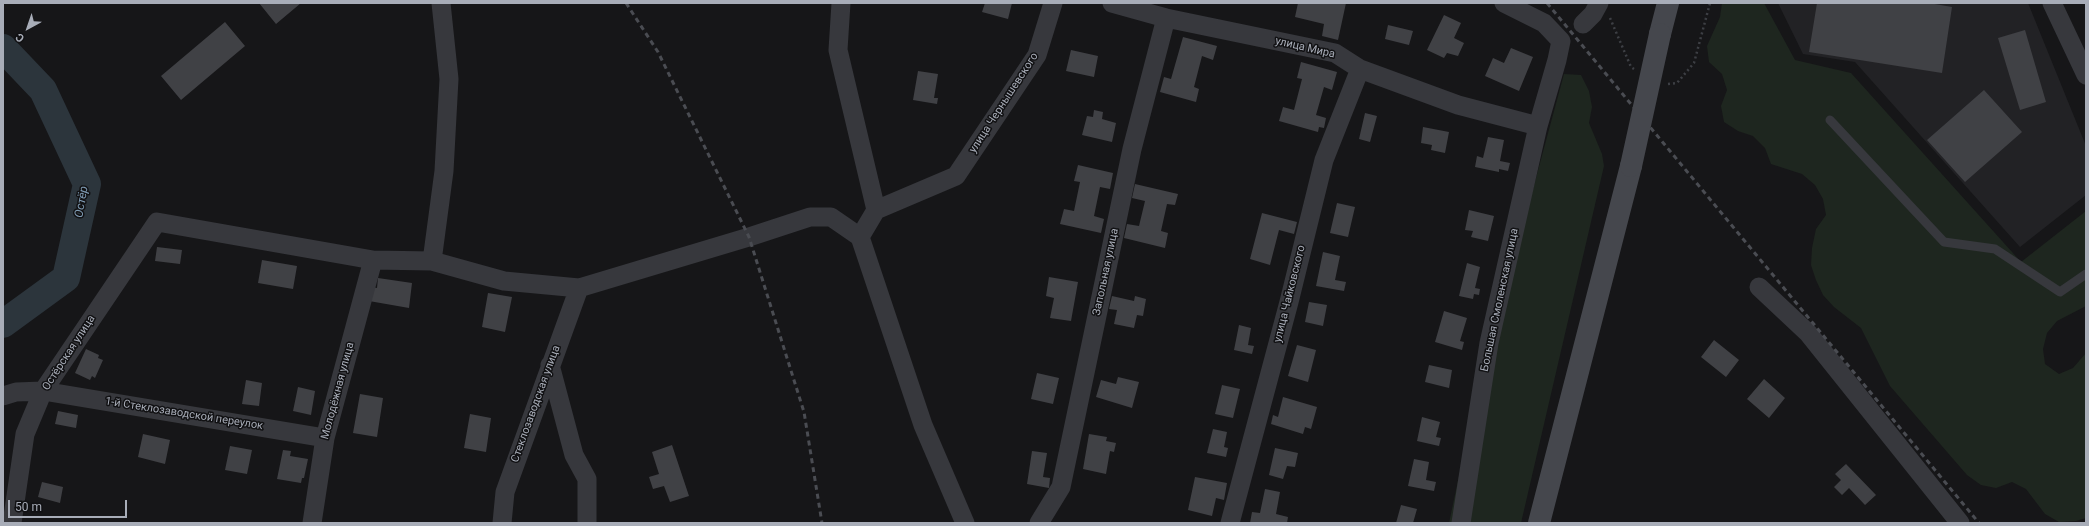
<!DOCTYPE html>
<html>
<head>
<meta charset="utf-8">
<style>
	body { margin:0 }
	#map { position:relative; width:2089px; height:526px; overflow:hidden; background:#161618; font-family:Roboto,sans-serif }
	canvas { display:block }
	.frame { position:absolute; inset:0; border:4px solid #a8adb8; pointer-events:none }
	.north { position:absolute; left:8px; top:8px; width:40px; height:40px; -webkit-text-stroke:3px #111113; paint-order:stroke; rotate:220deg; font-size:11px; font-weight:700; line-height:16px; text-align:center; color:#a8adb8 }
	.north::after { content:''; display:block; margin:auto; width:14px; height:18px; background:#a8adb8; clip-path:polygon(50% 0,100% 100%,50% 72%,0 100%) }
	.scale { position:absolute; left:8px; top:500px; width:119px; height:18px; box-sizing:border-box; border:2px solid #a8adb8; border-top:0; padding-left:5px; font-size:12px; line-height:14px; white-space:nowrap; color:#a8adb8; -webkit-text-stroke:3px #111113; paint-order:stroke }
</style>
</head>
<body>
<div id="map">
<canvas width="2089" height="526"></canvas>
<div class="frame"></div>
<div class="north">С</div>
<div class="scale">50 m</div>
</div>
<script>
const g = document.querySelector('canvas').getContext('2d');
g.lineJoin = 'round';
function fillPath(path, color) {
  g.fillStyle = color;
  g.fill(path, 'evenodd');
}
function poly(rows) {
  const path = new Path2D();
  for (const r of rows) {
    path.moveTo(r[0], r[1]);
    for (let i = 2; i < r.length; i += 2) path.lineTo(r[i], r[i + 1]);
  }
  return path;
}
function stroke(path, color, width, dash) {
  g.strokeStyle = color;
  g.lineWidth = width;
  g.lineCap = dash ? 'butt' : 'round';
  g.setLineDash(dash || []);
  g.stroke(path);
}
function drawText(font, color, halo, rows, align = 'center') {
  g.font = font + ' Roboto,sans-serif';
  g.lineWidth = 3;
  g.setLineDash([]);
  g.textBaseline = 'middle';
  g.strokeStyle = halo;
  g.fillStyle = color;
  for (const [text, x, y, turn = 0] of rows) {
    g.save();
    g.translate(x, y);
    g.rotate((+turn || 0) * Math.PI / 180);
    g.textAlign = isNaN(turn) ? turn : align;
    if (halo) g.strokeText(text, 0, 0);
    g.fillText(text, 0, 0);
    g.restore();
  }
}
fillPath(poly([
	[1778,3,2028,3,2086,146,2086,195,2020,247,1855,62,1803,54]
]), '#222225');
fillPath(poly([
	[1722,3,1764,3,1795,60,1851,73,2021,262,2086,211,2086,306,2057,321,2047,333,2043,349,2045,364,2059,374,2073,368,2086,353,2086,518,2076,521,2059,522,2045,514,2026,489,2012,482,1996,488,1981,485,1967,475,1890,386,1861,328,1834,307,1823,295,1816,280,1811,265,1812,248,1816,229,1826,215,1823,199,1815,185,1802,174,1771,164,1765,148,1753,136,1738,131,1724,122,1721,106,1727,90,1722,74,1709,62,1707,46,1720,17],
	[1564,74,1581,75,1589,91,1592,107,1589,123,1602,154,1604,166,1521,523,1449,523,1471,419]
]), '#1e261f');
stroke(poly([
	[3,48,43,90,87,184,66,278,3,324]
]), '#2c353c', 28);
fillPath(poly([
	[259,3,301,3,276,24],
	[985,3,1012,3,1008,19,982,12],
	[1298,3,1346,3,1338,40,1322,36,1324,24,1295,17],
	[1817,3,1929,3,1952,7,1942,73,1809,52],
	[1444,15,1461,23,1454,38,1464,43,1458,56,1447,53,1444,58,1427,50],
	[225,22,245,46,181,100,161,76],
	[1388,25,1413,31,1409,45,1385,39],
	[2025,30,2046,102,2020,110,1998,38],
	[1183,37,1217,46,1213,60,1202,56,1194,87,1199,89,1196,102,1160,92,1164,77,1171,79],
	[1511,48,1533,57,1519,91,1485,76,1493,58,1504,63],
	[1071,50,1098,56,1094,77,1066,71],
	[1301,62,1337,72,1332,90,1324,87,1316,115,1326,118,1324,128,1319,127,1318,132,1279,121,1283,107,1294,110,1302,79,1297,78],
	[918,71,938,74,934,98,938,98,937,104,913,100],
	[1984,90,2022,132,1965,182,1927,140],
	[1094,110,1103,112,1102,119,1116,123,1112,142,1082,135,1087,116,1093,117],
	[1365,113,1377,116,1370,142,1359,139],
	[1423,127,1449,132,1445,153,1431,150,1432,145,1421,143],
	[1488,137,1504,140,1500,161,1510,163,1508,171,1499,169,1499,172,1475,167,1477,156,1483,158],
	[1078,165,1113,173,1110,189,1100,187,1094,216,1104,219,1101,233,1060,224,1064,209,1074,211,1080,182,1074,181],
	[1135,184,1178,194,1175,205,1167,204,1161,231,1168,233,1165,248,1124,238,1127,224,1139,226,1145,201,1132,198],
	[1337,203,1355,207,1348,237,1330,233],
	[1469,210,1494,216,1488,241,1471,237,1473,231,1465,230],
	[1262,213,1297,222,1294,234,1279,230,1270,265,1250,259],
	[157,247,182,250,180,264,155,261],
	[1323,252,1340,256,1335,280,1346,282,1344,291,1316,286],
	[262,260,297,266,293,289,258,283],
	[1467,263,1480,267,1475,288,1480,289,1479,295,1474,294,1473,299,1459,296],
	[1049,277,1078,282,1071,321,1050,318,1054,298,1046,296],
	[378,278,412,283,409,308,369,301,371,287,377,288],
	[488,293,512,297,505,332,482,327],
	[1112,296,1134,301,1135,296,1146,299,1143,316,1137,315,1134,328,1114,324,1117,310,1109,309],
	[1309,302,1327,305,1323,326,1305,322],
	[1444,311,1467,318,1460,341,1464,342,1462,350,1435,342],
	[1239,325,1251,328,1248,345,1254,346,1252,354,1234,350],
	[1714,340,1739,360,1726,377,1701,357],
	[1297,345,1316,350,1308,382,1288,376],
	[86,349,99,355,98,358,103,360,95,378,92,376,90,380,75,373],
	[1429,365,1452,370,1449,388,1425,382],
	[1037,373,1059,378,1053,404,1031,399],
	[1118,377,1139,382,1132,408,1096,397,1101,380,1116,384],
	[1764,379,1785,398,1769,418,1747,399],
	[246,380,262,383,259,406,242,404],
	[1222,385,1240,389,1233,418,1215,414],
	[298,387,315,391,311,415,293,411],
	[360,394,383,398,377,437,353,433],
	[1283,397,1317,407,1311,429,1305,427,1303,434,1271,424,1273,415,1278,417],
	[58,411,78,415,76,428,55,424],
	[470,414,491,418,486,452,464,448],
	[1422,417,1440,422,1436,437,1441,438,1439,446,1417,441],
	[1213,429,1227,432,1224,447,1228,448,1226,457,1207,453],
	[143,434,170,440,165,464,138,457],
	[1089,434,1107,437,1106,441,1116,443,1114,452,1110,451,1106,474,1083,469],
	[672,445,689,496,670,502,664,486,653,489,649,477,659,474,652,452],
	[230,446,252,450,247,474,225,470],
	[1275,448,1298,453,1295,467,1287,466,1283,479,1269,475],
	[283,450,291,451,290,456,308,459,304,478,302,478,301,483,277,479],
	[1032,451,1047,453,1043,477,1050,478,1049,488,1027,484],
	[1414,459,1429,462,1426,480,1436,482,1434,491,1408,486],
	[1846,464,1876,495,1865,505,1849,488,1842,495,1834,487,1841,480,1835,474],
	[1195,477,1227,483,1224,500,1216,498,1212,516,1188,510],
	[42,482,63,487,60,503,38,497],
	[1265,489,1280,492,1276,514,1288,517,1287,523,1250,523,1252,512,1260,513],
	[1401,505,1417,509,1413,523,1396,523]
]), '#404145');
stroke(poly([
	[1610,18,1631,67,1634,69],
	[1668,84,1677,83,1694,63,1710,3]
]), '#3d3f44', 2.5, [2, 3]);
stroke(poly([
	[1830,120,1944,242,1995,249,2060,292,2086,274]
]), '#37383d', 9);
stroke(poly([
	[841,3,838,50,876,210,860,237],
	[1112,3,1166,18,1335,53,1360,69,1458,105,1538,126],
	[2052,3,2086,75],
	[1583,24,1593,14,1599,3],
	[876,210,956,176,1037,55,1053,3],
	[432,261,444,171,449,79,441,3],
	[1759,287,1808,333,1960,523],
	[550,365,574,455,587,479,587,523],
	[3,396,16,392,43,391,325,438],
	[12,523,25,434,43,391,157,222,373,260,432,261,504,281,579,288,749,237,810,217,831,217,860,237,923,425,965,523],
	[312,523,325,438,373,260],
	[502,523,505,492,579,288],
	[1039,523,1061,487,1132,149,1166,18],
	[1230,523,1289,302,1324,160,1360,69],
	[1461,523,1489,343,1538,126,1557,60,1561,41,1544,23,1504,3]
]), '#37383d', 19);
stroke(poly([
	[1660,34,1668,3],
	[1539,523,1631,166]
]), '#45474d', 22);
stroke(poly([
	[626,3,658,52,749,237,804,412,822,523],
	[1547,3,1979,523]
]), '#4a4c52', 3, [5, 4]);
stroke(poly([
	[1631,166,1660,34]
]), '#45474d', 22);
drawText('11px', '#a8adb8', '#111113', [
	["улица Мира",1305,48,13],
	["улица Чернышевского",1004,103,-57],
	["Запольная улица",1106,272,-78],
	["улица Чайковского",1290,294,-76],
	["Большая Смоленская улица",1500,300,-78],
	["Остёрская улица",69,353,-57],
	["Молодёжная улица",338,391,-75],
	["Стеклозаводская улица",536,404,-70],
	["1-й Стеклозаводской переулок",184,414,9]
]);
drawText('italic 12px', '#7f9bb3', '#111113', [
	["Остёр",82,202,-80]
]);
</script>
</body>
</html>
